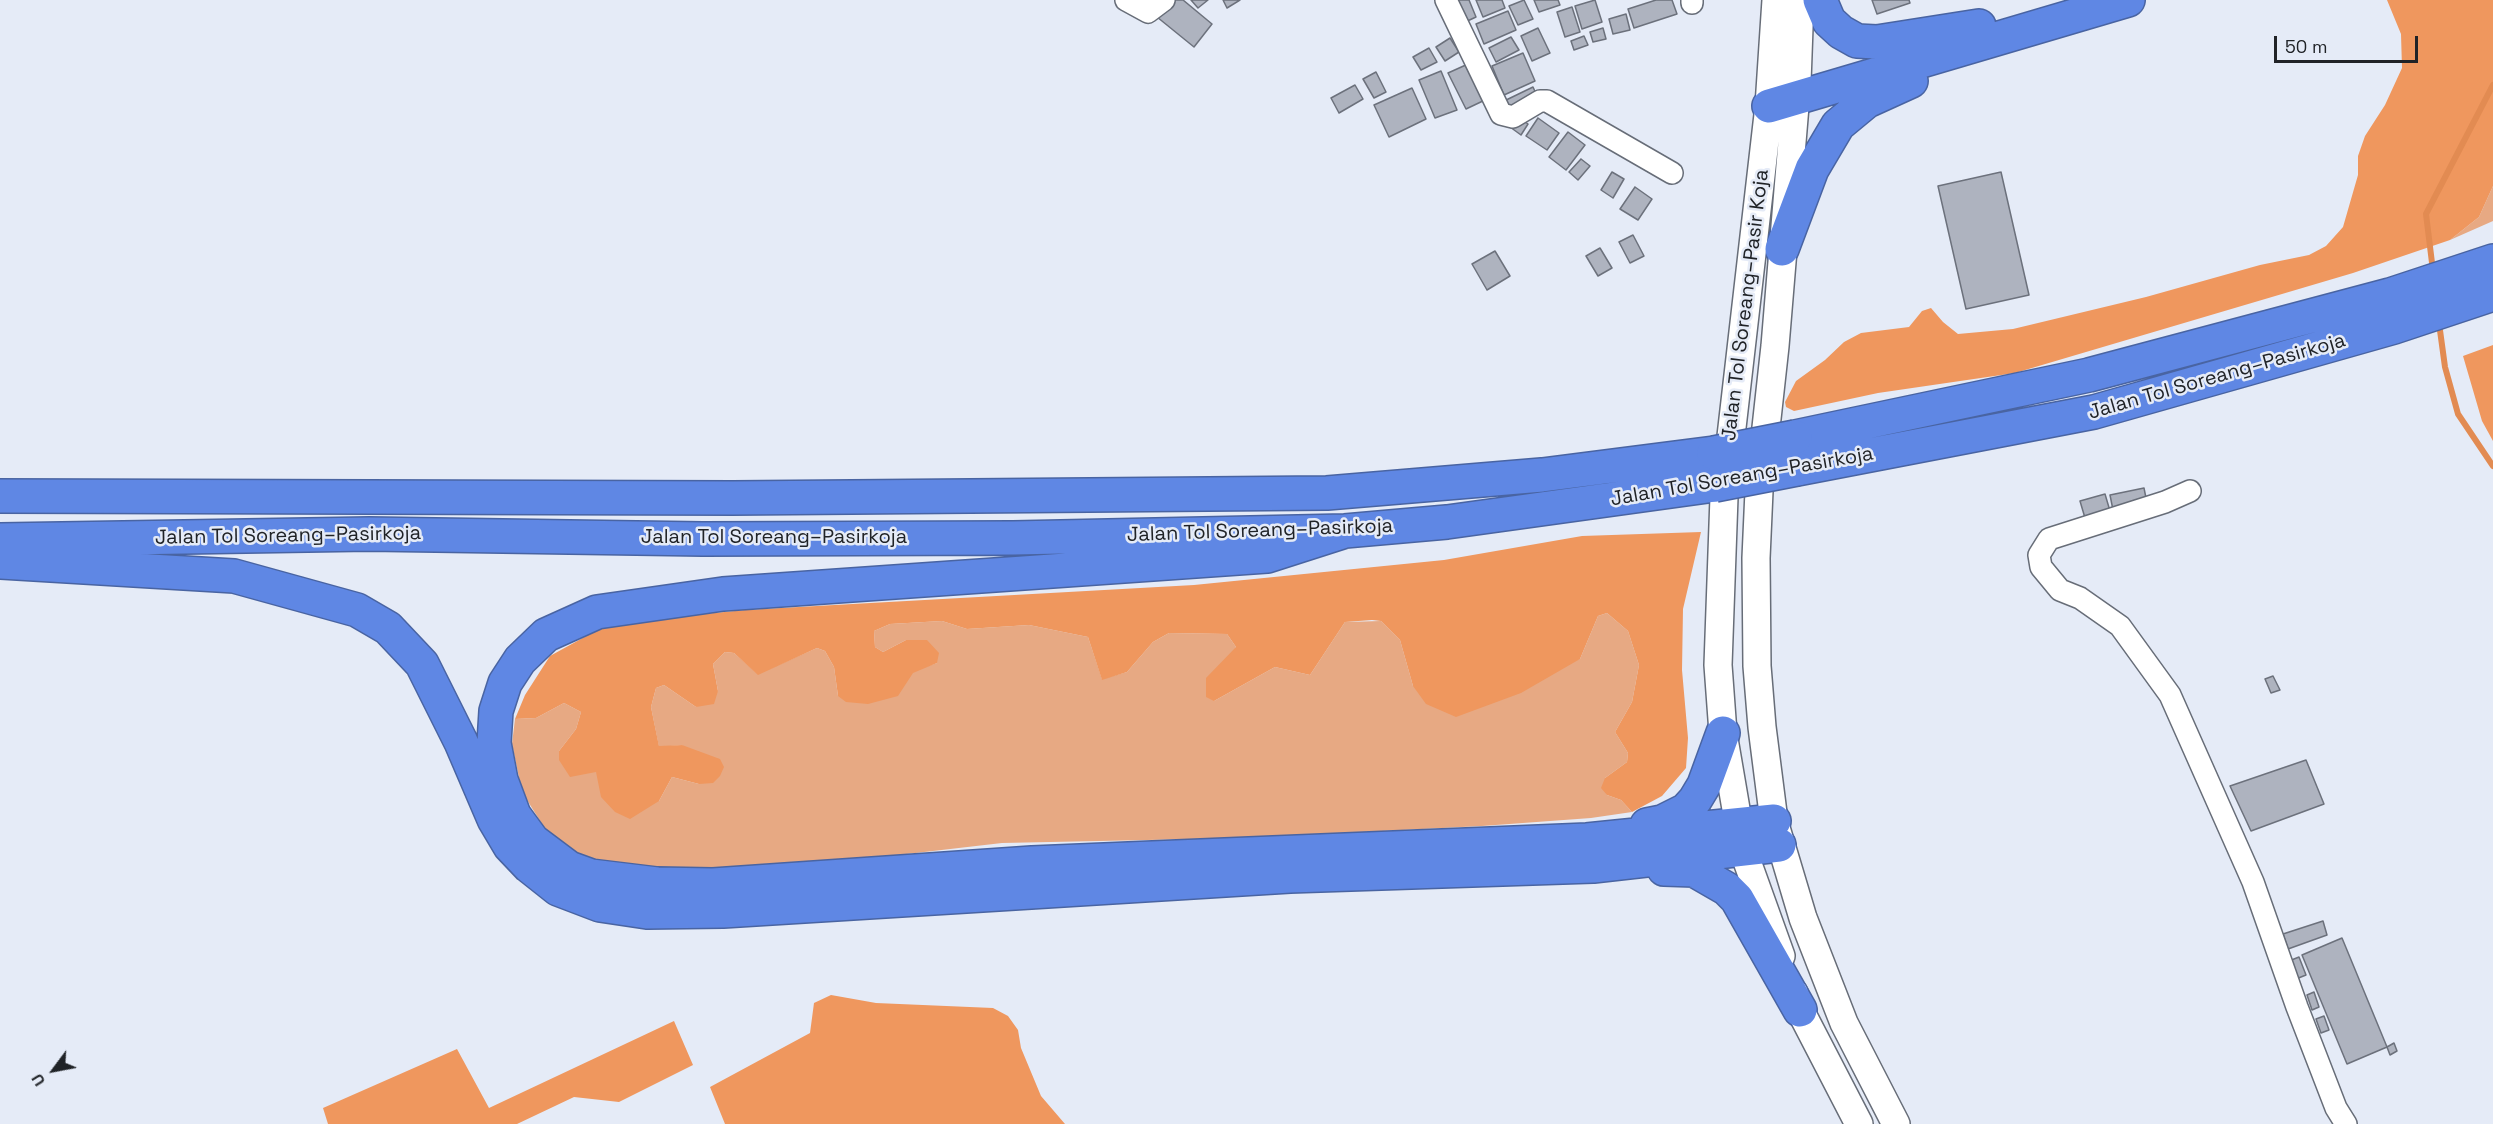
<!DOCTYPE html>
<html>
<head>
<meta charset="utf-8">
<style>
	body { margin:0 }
	#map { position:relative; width:2493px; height:1124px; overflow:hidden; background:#e5ebf7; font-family:"Space Grotesk",sans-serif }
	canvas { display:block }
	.north { position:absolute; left:24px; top:1040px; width:60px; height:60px; -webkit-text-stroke:4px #e5ebf7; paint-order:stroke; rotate:238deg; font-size:16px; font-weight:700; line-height:24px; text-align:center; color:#202327 }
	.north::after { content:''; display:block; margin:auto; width:21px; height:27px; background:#202327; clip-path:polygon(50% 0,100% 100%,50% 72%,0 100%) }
	.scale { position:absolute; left:2274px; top:36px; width:144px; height:27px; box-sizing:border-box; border:3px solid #202327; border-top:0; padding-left:8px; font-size:18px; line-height:21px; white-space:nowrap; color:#202327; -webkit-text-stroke:4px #e5ebf7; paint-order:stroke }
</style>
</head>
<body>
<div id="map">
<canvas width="2493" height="1124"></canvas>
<div class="north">U</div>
<div class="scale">50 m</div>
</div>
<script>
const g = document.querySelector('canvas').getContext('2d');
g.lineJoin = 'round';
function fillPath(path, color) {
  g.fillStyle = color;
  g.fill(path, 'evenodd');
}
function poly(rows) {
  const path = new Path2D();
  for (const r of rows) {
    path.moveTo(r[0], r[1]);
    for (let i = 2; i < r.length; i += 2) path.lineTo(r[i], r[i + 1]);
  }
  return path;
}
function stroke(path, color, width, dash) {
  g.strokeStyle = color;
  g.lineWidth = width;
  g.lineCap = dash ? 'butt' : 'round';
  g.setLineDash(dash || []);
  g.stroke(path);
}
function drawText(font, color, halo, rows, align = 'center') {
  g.font = font + ' "Space Grotesk",sans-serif';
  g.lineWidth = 5;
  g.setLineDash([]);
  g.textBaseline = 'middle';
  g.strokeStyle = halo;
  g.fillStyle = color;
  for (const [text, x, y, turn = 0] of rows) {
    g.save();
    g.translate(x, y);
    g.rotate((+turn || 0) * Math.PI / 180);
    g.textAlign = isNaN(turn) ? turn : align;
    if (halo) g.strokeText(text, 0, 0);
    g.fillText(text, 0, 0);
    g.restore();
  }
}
fillPath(poly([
	[2493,186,2493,221,2450,240,2479,217],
	[1607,613,1628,631,1639,665,1632,702,1615,732,1628,753,1627,762,1605,778,1607,795,1621,800,1632,812,1591,818,1482,826,1244,838,1002,843,760,871,645,875,573,853,552,840,522,792,512,744,515,719,536,718,564,703,581,712,576,729,559,751,596,772,659,801,672,777,699,784,682,745,659,747,651,707,656,688,664,685,696,707,718,691,713,664,725,652,734,653,758,674,817,648,825,651,834,667,838,696,937,663,906,640,883,652,875,647,874,631,890,624,942,621,967,629,1029,625,1088,637,1102,679,1127,672,1153,642,1169,633,1227,634,1236,647,1214,701,1275,667,1310,675,1345,622,1381,621,1400,640,1413,686,1580,659,1598,616]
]), '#e7a983');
fillPath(poly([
	[2387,0,2493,0,2493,186,2479,217,2450,240,2353,273,2015,373,1878,393,1794,411,1786,407,1785,402,1796,381,1825,360,1844,342,1861,333,1909,327,1922,311,1931,308,1943,322,1958,334,2013,329,2146,297,2260,265,2309,255,2326,246,2343,227,2358,175,2358,156,2365,136,2385,105,2402,68,2401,34],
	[2493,345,2493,441,2482,421,2463,356],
	[1701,532,1683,609,1682,670,1688,738,1686,768,1662,796,1632,812,1621,800,1607,795,1601,788,1605,778,1627,762,1628,753,1615,732,1632,702,1639,665,1628,631,1607,613,1598,616,1580,659,1521,693,1456,717,1426,704,1413,686,1400,640,1381,621,1372,620,1345,622,1310,675,1275,667,1214,701,1206,697,1206,678,1236,647,1227,634,1169,633,1153,642,1127,672,1102,680,1088,637,1029,625,967,629,942,621,890,624,874,631,875,647,883,652,906,640,927,640,939,653,937,663,913,673,898,696,868,704,846,702,838,696,834,667,825,651,817,648,758,675,734,653,725,652,713,664,718,691,714,704,696,707,664,685,656,688,651,707,659,746,682,745,720,759,724,767,720,776,713,783,699,784,672,777,659,801,630,819,615,812,601,797,596,772,570,777,559,760,559,751,576,729,581,712,564,703,536,718,515,719,525,695,550,656,610,623,745,610,1194,585,1444,560,1582,536],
	[831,995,876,1003,993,1008,1008,1016,1018,1030,1021,1048,1041,1096,1065,1124,725,1124,710,1087,810,1033,814,1003],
	[674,1021,693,1065,619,1102,574,1097,517,1124,328,1124,323,1108,457,1049,489,1108]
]), '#ef975e');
stroke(poly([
	[2433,271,2426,214,2493,85],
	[2439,323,2445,367,2458,414,2493,466]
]), '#e28b52', 6);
const building = poly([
	[1171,0,1183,0,1212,24,1194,47,1157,17,1171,0],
	[1191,0,1208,0,1198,8,1191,0],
	[1223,0,1240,0,1227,8,1223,0],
	[1450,0,1469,0,1476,17,1461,24,1450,0],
	[1476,0,1502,0,1505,8,1483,17,1476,0],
	[1524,0,1533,19,1518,25,1509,6,1524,0],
	[1534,0,1558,0,1560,5,1539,12,1534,0],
	[1595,0,1602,22,1582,29,1575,6,1595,0],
	[1656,0,1672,0,1677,14,1634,28,1628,9,1656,0],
	[1872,0,1909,0,1910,3,1877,14,1872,0],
	[1572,7,1580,32,1565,37,1557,12,1572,7],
	[1508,11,1516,30,1484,44,1476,24,1508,11],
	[1626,14,1630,30,1613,34,1609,19,1626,14],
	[1538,28,1550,53,1532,61,1521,36,1538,28],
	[1603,28,1606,39,1593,42,1590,32,1603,28],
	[1584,36,1588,45,1574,50,1571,41,1584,36],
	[1511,37,1519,50,1496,62,1489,48,1511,37],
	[1450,38,1459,52,1445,61,1436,47,1450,38],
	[1429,48,1437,62,1421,70,1413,57,1429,48],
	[1523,53,1535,81,1504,95,1492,66,1523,53],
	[1468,64,1485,100,1466,109,1448,73,1468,64],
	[1441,71,1457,110,1435,118,1419,80,1441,71],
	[1376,72,1386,92,1374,98,1363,79,1376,72],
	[1355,85,1363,99,1339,113,1331,98,1355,85],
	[1533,87,1538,98,1508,113,1502,102,1533,87],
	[1412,88,1426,119,1389,137,1374,105,1412,88],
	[1517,116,1528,124,1521,135,1510,127,1517,116],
	[1538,118,1559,133,1547,150,1526,136,1538,118],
	[1568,132,1585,145,1566,170,1549,157,1568,132],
	[1581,159,1590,166,1578,180,1569,172,1581,159],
	[1612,172,1624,179,1613,198,1601,190,1612,172],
	[2001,172,2029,295,1966,309,1938,186,2001,172],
	[1635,187,1652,199,1638,220,1620,209,1635,187],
	[1633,235,1644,256,1630,263,1619,242,1633,235],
	[1600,248,1612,268,1598,276,1586,256,1600,248],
	[1495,251,1510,276,1487,290,1472,264,1495,251],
	[2144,488,2147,503,2113,510,2110,495,2144,488],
	[2105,494,2110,511,2085,518,2080,501,2105,494],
	[2273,676,2280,690,2271,693,2265,679,2273,676],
	[2306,760,2324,804,2251,831,2230,786,2306,760],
	[2323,921,2327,935,2288,949,2283,934,2323,921],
	[2342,938,2387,1047,2347,1064,2302,955,2342,938],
	[2299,957,2306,975,2296,979,2289,961,2299,957],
	[2314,992,2319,1007,2312,1010,2307,995,2314,992],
	[2324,1016,2329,1030,2321,1033,2316,1019,2324,1016],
	[2394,1043,2397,1051,2390,1055,2387,1047,2394,1043]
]);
fillPath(building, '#aeb3bf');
stroke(building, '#6c717c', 1.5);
const minor = poly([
	[1126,0,1148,12,1164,0],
	[1446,0,1501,114,1513,117,1540,101,1547,101,1672,173],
	[1692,3,1692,0],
	[2190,491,2165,502,2049,539,2039,555,2041,567,2060,590,2080,598,2120,626,2170,695,2253,882,2297,1007,2336,1108,2346,1124]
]);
const tertiary = poly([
	[1776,0,1769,106,1724,497,1718,665,1723,733,1743,850,1781,956],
	[1800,0,1797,82,1775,346,1759,491,1756,558,1757,666,1762,727,1774,821,1803,918,1844,1023,1896,1124],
	[1794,993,1800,1010,1859,1124]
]);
const motorway = poly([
	[1820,0,1829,21,1841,32,1857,41,1877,42,1979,26],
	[1769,106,2128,0],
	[1782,249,1812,169,1838,125,1867,101,1911,81],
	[1795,437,2089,375,2390,295,2493,261],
	[1797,469,2094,412,2394,327,2493,294],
	[0,496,733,498,1327,493,1542,475,1714,453],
	[1345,531,1267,556,723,594,597,612,546,635,520,660,505,683,496,711,494,743,501,780,514,815,533,841,569,868,591,876,657,884,713,885,1032,863,1587,840,1774,821],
	[0,540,369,534,703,539,1013,538,1345,531,1447,522,1715,485],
	[0,562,234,576,357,610,388,628,422,664,461,742,494,819,510,846,529,866,558,889,600,905,647,912,723,911,1290,876,1593,866,1779,845],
	[1647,825,1662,822,1686,810,1695,800,1704,785,1723,733],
	[1664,869,1694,870,1727,889,1737,899,1800,1010]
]);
stroke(minor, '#676d78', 24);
stroke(tertiary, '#676d78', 30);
stroke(motorway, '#4964a2', 36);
stroke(minor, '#fff', 21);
stroke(tertiary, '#fff', 27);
stroke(motorway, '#5f87e4', 33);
const motorwayBridge = poly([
	[1714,453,1795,437],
	[1715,485,1797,469]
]);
stroke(motorwayBridge, '#4964a2', 36, []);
stroke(motorwayBridge, '#5f87e4', 33);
drawText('20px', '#202327', '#e5ebf7', [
	["Jalan Tol Soreang–Pasir Koja",1746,305,-83],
	["Jalan Tol Soreang–Pasirkoja",2217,377,-16],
	["Jalan Tol Soreang–Pasirkoja",1742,477,-10],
	["Jalan Tol Soreang–Pasirkoja",1260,531,-2],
	["Jalan Tol Soreang–Pasirkoja",288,536,-1],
	["Jalan Tol Soreang–Pasirkoja",774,538]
]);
</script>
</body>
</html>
